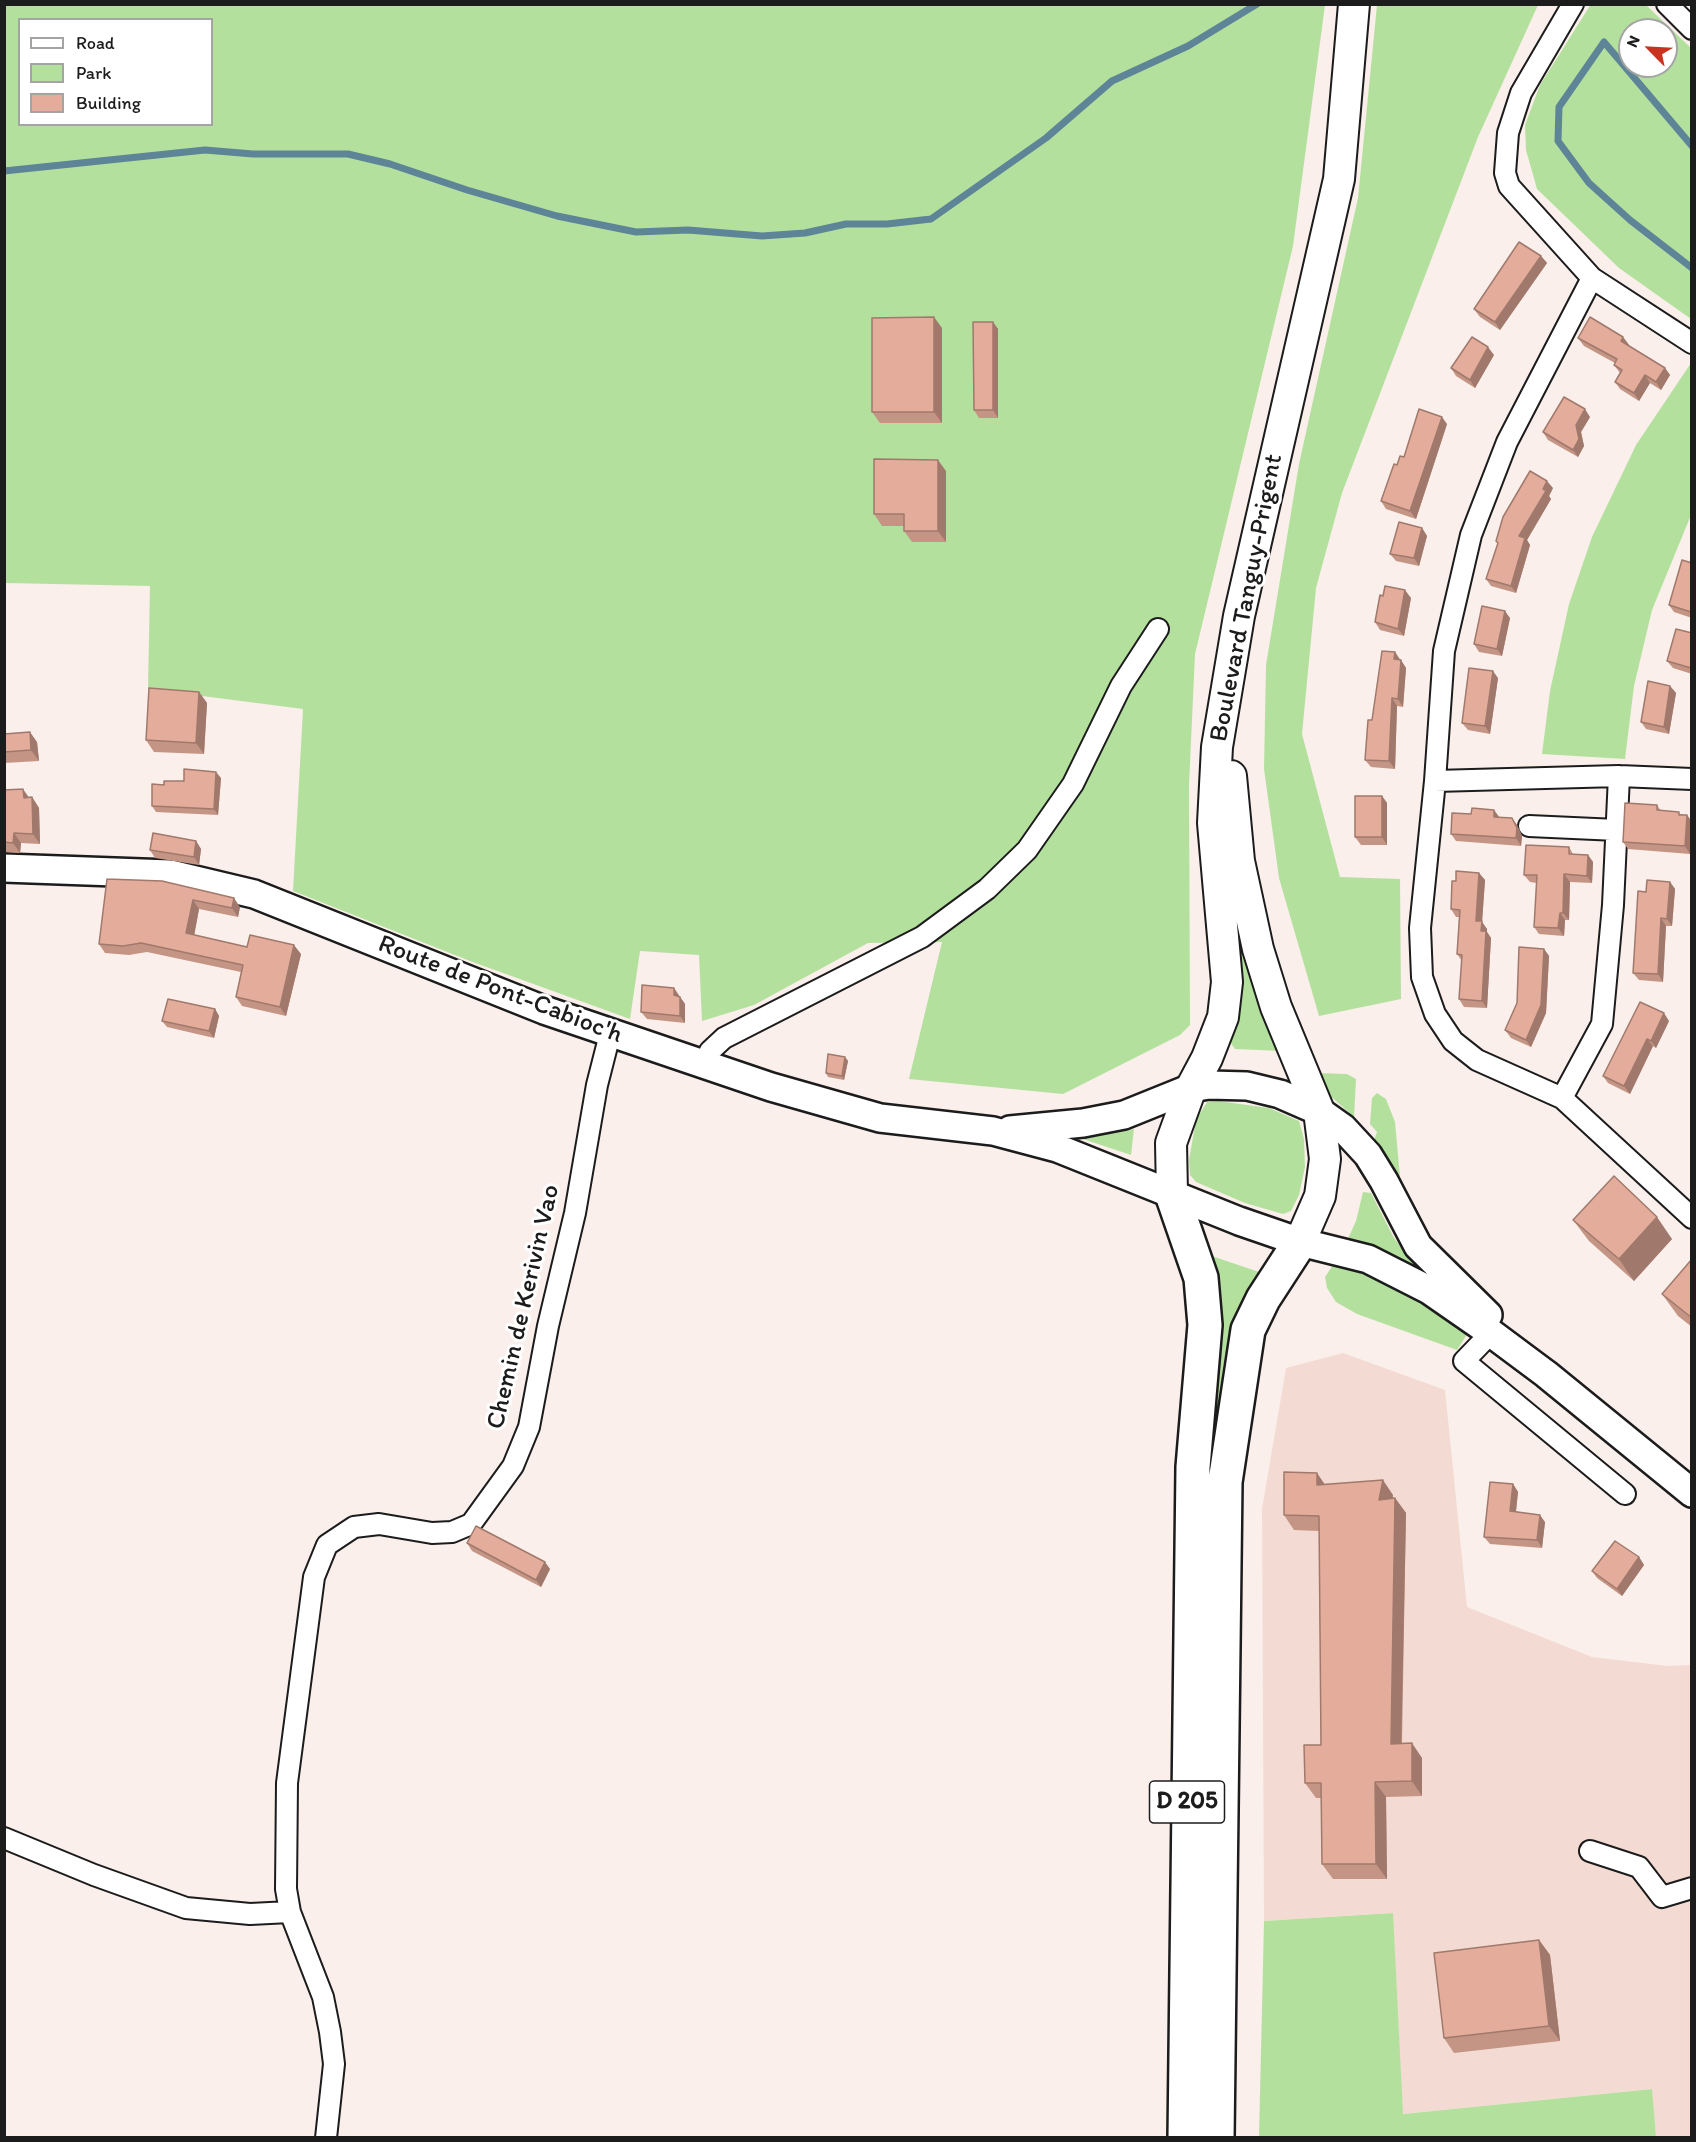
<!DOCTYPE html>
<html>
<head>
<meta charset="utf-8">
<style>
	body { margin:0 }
	#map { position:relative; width:1696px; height:2142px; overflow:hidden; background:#faefeb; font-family:Itim,sans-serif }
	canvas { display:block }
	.frame { position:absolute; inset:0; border:6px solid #1c1c1c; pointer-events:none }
	.legend { position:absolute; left:18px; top:18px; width:195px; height:108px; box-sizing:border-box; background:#fff; border:2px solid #a4a4a4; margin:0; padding:8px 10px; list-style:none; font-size:18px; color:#1c1c1c }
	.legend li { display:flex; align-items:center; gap:12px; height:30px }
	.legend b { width:30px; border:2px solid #a4a4a4 }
	.north { position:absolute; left:1618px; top:18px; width:60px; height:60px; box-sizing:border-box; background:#fff; border:2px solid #a4a4a4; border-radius:50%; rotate:294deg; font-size:16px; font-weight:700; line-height:24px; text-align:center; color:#1c1c1c }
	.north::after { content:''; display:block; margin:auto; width:21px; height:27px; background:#c8321e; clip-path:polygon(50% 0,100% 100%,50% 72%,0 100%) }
</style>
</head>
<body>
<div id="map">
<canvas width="1696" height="2142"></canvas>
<div class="frame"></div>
<ul class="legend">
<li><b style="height:8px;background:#fff"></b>Road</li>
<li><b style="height:16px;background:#b4e09e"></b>Park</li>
<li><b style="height:16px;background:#e4ad9b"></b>Building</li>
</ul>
<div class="north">N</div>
</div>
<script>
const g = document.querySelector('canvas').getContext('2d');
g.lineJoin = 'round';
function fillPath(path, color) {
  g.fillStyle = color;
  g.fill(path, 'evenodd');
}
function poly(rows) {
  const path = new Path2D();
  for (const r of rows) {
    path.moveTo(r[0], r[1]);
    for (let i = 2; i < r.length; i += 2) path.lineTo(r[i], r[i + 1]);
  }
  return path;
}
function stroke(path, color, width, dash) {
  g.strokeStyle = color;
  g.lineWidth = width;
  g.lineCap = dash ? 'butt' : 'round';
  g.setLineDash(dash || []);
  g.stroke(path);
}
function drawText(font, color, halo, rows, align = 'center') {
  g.font = font + ' Itim,sans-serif';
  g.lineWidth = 6;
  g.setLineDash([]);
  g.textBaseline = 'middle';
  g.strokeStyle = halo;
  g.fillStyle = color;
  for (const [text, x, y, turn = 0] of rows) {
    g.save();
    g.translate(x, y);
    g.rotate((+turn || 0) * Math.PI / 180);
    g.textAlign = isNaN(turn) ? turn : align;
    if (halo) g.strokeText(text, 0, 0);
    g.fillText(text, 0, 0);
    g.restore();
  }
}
fillPath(poly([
	[1343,1353,1445,1390,1467,1607,1592,1657,1668,1666,1691,1665,1691,2137,1656,2137,1651,2089,1402,2114,1392,1913,1264,1921,1262,1509,1286,1368]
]), '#f3dbd3');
fillPath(poly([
	[1591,4,1646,5,1691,48,1691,319,1619,268,1537,189,1526,150,1525,125,1540,85],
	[1630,30,1666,30,1666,66,1630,66],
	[4,5,1325,5,1293,246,1195,654,1189,785,1190,1025,1180,1035,1063,1094,909,1079,942,942,868,943,754,1005,702,1021,699,955,640,951,630,1019,470,961,293,891,303,709,148,689,150,586,5,583],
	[20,20,212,20,212,124,20,124],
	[1377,5,1538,5,1478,137,1342,493,1316,588,1302,734,1340,877,1400,879,1401,999,1319,1016,1279,878,1264,769,1266,665,1299,464,1358,198],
	[1691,363,1691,515,1652,610,1634,686,1625,759,1542,754,1550,691,1569,604,1592,537,1636,445],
	[1245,947,1282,1051,1235,1049,1230,1042,1240,1002,1239,948],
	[1317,1073,1347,1074,1356,1079,1354,1117,1328,1094],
	[1377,1093,1386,1099,1395,1122,1400,1177,1374,1140,1377,1132,1370,1124,1372,1098],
	[1218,1101,1269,1108,1299,1121,1304,1139,1305,1167,1299,1195,1291,1211,1283,1214,1245,1203,1196,1182,1190,1175,1189,1160,1196,1120,1207,1102],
	[1134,1129,1131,1155,1071,1135,1118,1132],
	[1363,1192,1371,1193,1394,1238,1414,1264,1410,1268,1346,1243,1356,1221],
	[1206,1254,1259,1272,1236,1315,1223,1367,1216,1463,1212,1470,1205,1462],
	[1335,1262,1369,1272,1471,1328,1457,1350,1357,1314,1336,1302,1327,1288,1325,1277],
	[1393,1913,1403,2114,1652,2089,1656,2137,1259,2137,1264,1921]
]), '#b4e09e');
stroke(poly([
	[1692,146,1604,42,1559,107,1558,141,1589,183,1630,220,1692,268],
	[4,171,205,150,253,154,348,154,390,164,467,190,557,216,636,232,688,230,762,236,805,233,846,224,887,224,931,219,1046,138,1112,81,1188,46,1257,4]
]), '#5d8497', 7);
const street = poly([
	[1573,4,1521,93,1508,133,1505,173,1509,186,1592,278,1692,343],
	[1667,4,1692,29],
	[1592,278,1507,442,1471,535,1444,651,1435,781,1619,776,1692,779],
	[1435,781,1420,928,1422,977,1435,1014,1453,1041,1477,1060,1562,1098,1692,1218],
	[1529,826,1617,830],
	[704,1065,710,1051,724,1038,922,937,987,889,1027,850,1073,784,1121,686,1158,629],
	[1562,1098,1602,1024,1613,905,1619,776],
	[1491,1333,1464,1361,1625,1494],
	[4,1838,94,1875,186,1908,250,1914,290,1912],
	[1590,1851,1639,1867,1662,1897,1692,1888],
	[326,2138,334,2064,330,2032,323,1997,290,1912,286,1889,287,1783,314,1577,327,1545,354,1527,379,1524,432,1533,452,1532,471,1524,513,1466,529,1427,548,1326,575,1213,597,1085,610,1034]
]);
const secondary = poly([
	[4,868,170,874,254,894,544,1010,771,1087,880,1118,993,1131,1057,1148,1239,1221,1300,1242,1368,1259,1429,1290,1491,1333,1546,1374,1692,1493],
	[1010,1130,1083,1123,1124,1115,1191,1088,1209,1085,1247,1086,1280,1094,1319,1111,1343,1128,1368,1155,1384,1181,1418,1246,1488,1315]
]);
const primary = poly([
	[1231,776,1239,861,1258,949,1276,1007,1319,1111,1325,1159,1320,1196,1300,1242],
	[1172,1194,1171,1143,1191,1088,1207,1058,1223,1017,1227,982,1213,823,1217,747,1239,616,1339,179,1354,4]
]);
const highway = poly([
	[1172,1194,1201,1278,1205,1325,1193,1467,1185,2138],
	[1217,2138,1225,1482,1248,1330,1263,1299,1300,1242]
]);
stroke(street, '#1c1c1c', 24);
stroke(secondary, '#1c1c1c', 32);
stroke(primary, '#1c1c1c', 34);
stroke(highway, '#1c1c1c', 38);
stroke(street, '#fff', 20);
stroke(secondary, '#fff', 27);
stroke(primary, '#fff', 30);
stroke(highway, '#fff', 33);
fillPath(poly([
	[1541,256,1547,263,1500,330,1480,317,1474,309],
	[993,322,998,329,998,418,979,418,974,410],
	[942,328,942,423,880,423,872,412],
	[1623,337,1629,345,1628,346,1665,368,1670,375,1661,390,1650,383,1639,401,1620,389,1615,382,1620,373,1614,365,1615,363,1584,346,1578,338],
	[1494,355,1475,388,1456,376,1451,368],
	[1590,417,1581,432,1584,446,1578,457,1548,440,1543,432],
	[1447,424,1416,519,1386,509,1381,501,1397,465,1404,457],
	[946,471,946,542,912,542,904,531,904,526,882,526,874,514],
	[1553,488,1549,496,1551,499,1527,540,1530,545,1516,593,1491,586,1486,579,1498,544,1496,541],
	[1422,528,1427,536,1419,566,1396,561,1390,554],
	[1692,563,1692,618,1674,612,1669,605],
	[1411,598,1404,636,1380,630,1375,622],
	[1510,618,1502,656,1479,652,1474,644],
	[1692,633,1692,674,1673,668,1667,661],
	[1395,652,1406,668,1403,707,1397,706,1395,769,1371,767,1365,760,1372,720],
	[1498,678,1490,734,1468,730,1462,723],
	[1670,686,1676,693,1669,734,1646,729,1641,722],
	[199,692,207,703,204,754,154,752,146,740],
	[4,734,37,742,39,761,4,763],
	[221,778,218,815,156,812,152,806,164,785,184,781],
	[4,790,29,797,32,797,39,808,40,844,21,843,20,853,4,852],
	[1382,796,1387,803,1387,845,1361,845,1355,837],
	[1657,805,1661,811,1687,815,1692,822,1690,854,1628,849,1623,842],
	[1494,810,1499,817,1517,825,1522,836,1521,846,1456,841,1451,834,1471,814],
	[196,841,201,849,199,865,155,858,150,850],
	[1569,847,1573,854,1588,855,1593,862,1592,883,1570,882,1569,920,1565,920,1564,936,1539,934,1534,927,1537,883,1530,882,1524,875],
	[1479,873,1485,880,1482,922,1487,929,1487,932,1491,938,1487,1008,1464,1007,1459,999,1462,961,1457,954,1459,917,1456,917,1451,909,1456,881],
	[107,879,240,907,238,917,199,909,194,935,247,947,301,954,286,1016,242,1006,236,997,241,972,147,952,129,955,105,953,99,944],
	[1670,882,1675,889,1672,926,1666,926,1663,982,1639,980,1633,973,1646,892],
	[1544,949,1549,956,1546,1013,1531,1047,1511,1038,1505,1030],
	[674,988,685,1004,685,1023,647,1019,641,1012],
	[215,1009,219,1016,214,1038,167,1027,162,1021],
	[1669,1021,1656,1048,1653,1046,1630,1094,1608,1083,1603,1076],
	[845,1057,848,1061,844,1080,828,1077,826,1073],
	[1573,1220,1672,1239,1634,1281,1589,1241],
	[1692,1259,1692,1327,1678,1316,1662,1294],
	[1317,1473,1325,1485,1393,1495,1393,1498,1395,1498,1406,1513,1402,1744,1422,1758,1422,1796,1386,1797,1387,1879,1333,1879,1322,1864,1321,1798,1316,1798,1305,1783,1321,1745,1319,1531,1294,1530,1284,1515],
	[1513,1484,1518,1492,1516,1512,1545,1522,1542,1548,1490,1544,1484,1537],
	[467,1543,550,1569,541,1587,472,1551],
	[1639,1557,1644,1565,1622,1596,1597,1578,1592,1571],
	[1539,1940,1550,1955,1560,2041,1454,2053,1444,2038]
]), '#c49585');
fillPath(poly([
	[1541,256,1547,263,1500,330,1495,322],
	[934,317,942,328,942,423,934,412],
	[993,322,998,329,998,418,993,410],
	[1623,337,1629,345,1626,349,1621,341],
	[1488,347,1494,355,1475,388,1470,380],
	[1665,368,1670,375,1661,390,1656,382],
	[1645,375,1650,383,1639,401,1634,393],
	[1585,409,1590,417,1581,432,1584,446,1578,457,1573,450,1576,425],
	[1442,417,1447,424,1416,519,1410,511],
	[938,460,946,471,946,542,938,531],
	[1547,481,1553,488,1549,496,1551,499,1527,540,1530,545,1516,593,1511,586,1519,536],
	[1422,528,1427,536,1419,566,1414,558],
	[1405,590,1411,598,1404,636,1398,629],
	[1505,611,1510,618,1502,656,1497,649],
	[1395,652,1400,660,1399,667,1394,659],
	[1401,660,1406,668,1403,707,1398,699],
	[1493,671,1498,678,1490,734,1485,726],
	[1670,686,1676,693,1669,734,1664,727],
	[199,692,207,703,204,754,196,743],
	[1392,698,1397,706,1395,769,1389,761],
	[30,732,37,742,39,761,31,750],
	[216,772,221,778,218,815,214,809],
	[23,789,30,799,24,798],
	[1382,796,1387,803,1387,845,1382,837],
	[32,797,39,808,40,844,33,834],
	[1494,810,1499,817,1494,817],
	[1687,815,1692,822,1690,854,1685,846],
	[1512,818,1517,825,1522,836,1521,846,1516,838],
	[14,833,21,843,20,853,13,843],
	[196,841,201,849,199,865,194,857],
	[1588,855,1593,862,1592,883,1587,876],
	[1479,873,1485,880,1482,922,1487,929,1487,932,1491,938,1487,1008,1482,1001,1476,921],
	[1564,874,1570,882,1569,920,1563,913],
	[1670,882,1675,889,1672,926,1667,919],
	[234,898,240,907,238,917,232,908],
	[193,900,199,909,193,942,186,933],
	[1560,913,1565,920,1564,936,1558,928],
	[1661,918,1666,926,1663,982,1658,974],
	[294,945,301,954,286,1016,280,1007],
	[1544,949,1549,956,1546,1013,1531,1047,1526,1040],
	[674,988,679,996,679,1003,674,995],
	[680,997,685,1004,685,1023,680,1016],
	[215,1009,219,1016,214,1038,209,1031],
	[1664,1013,1669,1021,1656,1048,1651,1041],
	[1647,1039,1653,1046,1630,1094,1624,1086],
	[845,1057,848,1061,844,1080,842,1076],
	[1657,1217,1672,1239,1634,1281,1619,1259],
	[1317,1473,1327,1488,1317,1485],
	[1383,1480,1393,1495,1389,1515,1379,1500],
	[1513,1484,1518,1492,1515,1519,1510,1511],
	[1395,1498,1406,1513,1401,1759,1391,1744],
	[1540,1515,1545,1522,1542,1548,1537,1540],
	[1639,1557,1644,1565,1622,1596,1617,1589],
	[545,1562,550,1569,541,1587,536,1580],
	[1412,1743,1422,1758,1422,1796,1412,1781],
	[1375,1782,1386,1797,1387,1879,1376,1864],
	[1539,1940,1550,1955,1560,2041,1549,2026]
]), '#a0796c');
const building = poly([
	[1519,242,1541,256,1495,322,1474,309,1519,242],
	[934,317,934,412,872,412,872,318,934,317],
	[1590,317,1623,337,1621,341,1665,368,1656,382,1645,375,1634,393,1615,382,1622,370,1614,365,1617,359,1578,338,1590,317],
	[973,322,993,322,993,410,974,410,973,322],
	[1472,337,1488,347,1470,380,1451,368,1472,337],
	[1564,397,1585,409,1576,425,1579,439,1573,450,1543,432,1564,397],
	[1419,409,1442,417,1410,511,1381,501,1394,464,1397,465,1400,456,1404,457,1419,409],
	[874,459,938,460,938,531,904,531,904,514,874,514,874,459],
	[1530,471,1547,481,1543,489,1546,491,1519,536,1525,538,1511,586,1486,579,1498,543,1496,541,1503,517,1530,471],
	[1399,522,1422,528,1414,558,1390,554,1399,522],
	[1682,560,1692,563,1691,612,1669,605,1682,560],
	[1385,586,1405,590,1398,629,1375,622,1380,595,1383,596,1385,586],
	[1482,606,1505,611,1497,649,1474,644,1482,606],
	[1676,629,1692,633,1691,668,1667,661,1676,629],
	[1382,651,1395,652,1394,659,1401,660,1398,699,1392,698,1389,761,1365,760,1368,720,1372,720,1382,651],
	[1469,668,1493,671,1485,726,1462,723,1469,668],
	[1648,681,1670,686,1664,727,1641,722,1648,681],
	[149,688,199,692,196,743,146,740,149,688],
	[30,732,31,750,4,752,4,734,30,732],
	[184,769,216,772,214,809,152,806,152,784,164,785,164,781,184,781,184,769],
	[23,789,24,798,32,797,33,834,14,833,13,843,4,842,4,790,23,789],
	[1355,796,1382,796,1382,837,1355,837,1355,796],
	[1625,803,1657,805,1657,810,1679,812,1679,815,1687,815,1685,846,1623,842,1625,803],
	[1472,808,1494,810,1494,817,1512,818,1517,828,1516,838,1451,834,1452,813,1471,814,1472,808],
	[153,833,196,841,194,857,150,850,153,833],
	[1526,845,1569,847,1569,854,1588,855,1587,876,1564,874,1563,913,1560,913,1558,928,1534,927,1537,875,1524,875,1526,845],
	[1456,871,1479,873,1476,921,1482,921,1481,931,1486,931,1482,1001,1459,999,1462,955,1457,954,1460,910,1451,909,1452,881,1456,881,1456,871],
	[107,879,162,881,234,898,232,908,193,900,186,933,247,947,250,935,294,945,280,1007,236,997,243,965,141,943,123,946,99,944,107,879],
	[1647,880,1670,882,1667,919,1661,918,1658,974,1633,973,1638,891,1646,892,1647,880],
	[1519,947,1544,949,1541,1005,1526,1040,1505,1030,1517,1003,1519,947],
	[642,985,674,988,674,995,680,997,680,1016,641,1012,642,985],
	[168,999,215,1009,209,1031,162,1021,168,999],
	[1640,1002,1664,1013,1651,1041,1647,1039,1624,1086,1603,1076,1640,1002],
	[828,1054,845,1057,842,1076,826,1073,828,1054],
	[1614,1176,1657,1217,1619,1259,1573,1220,1614,1176],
	[1692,1259,1692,1318,1662,1294,1692,1259],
	[1284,1472,1317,1473,1317,1485,1383,1480,1379,1500,1395,1498,1391,1744,1412,1743,1412,1781,1375,1782,1376,1864,1322,1864,1321,1783,1305,1783,1304,1745,1321,1745,1319,1516,1284,1515,1284,1472],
	[1490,1482,1513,1484,1510,1511,1540,1515,1537,1540,1484,1537,1490,1482],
	[476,1526,545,1562,536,1580,467,1543,476,1526],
	[1615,1541,1639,1557,1617,1589,1592,1571,1615,1541],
	[1539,1940,1549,2026,1444,2038,1434,1953,1539,1940]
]);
fillPath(building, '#e4ad9b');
stroke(building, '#a0796c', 1.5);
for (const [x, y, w] of [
	[1187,1802,75]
]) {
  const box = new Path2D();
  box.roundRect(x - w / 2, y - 21, w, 42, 4.5);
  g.fillStyle = '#fff';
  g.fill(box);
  stroke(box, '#1c1c1c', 1.5);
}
drawText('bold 24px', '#1c1c1c', null, [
	["D 205",1187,1802]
]);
drawText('26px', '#1c1c1c', '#fff', [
	["Boulevard Tanguy-Prigent",1247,598,-79],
	["Route de Pont-Cabioc'h",500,990,21],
	["Chemin de Kerivin Vao",524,1307,-77]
]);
</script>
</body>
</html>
